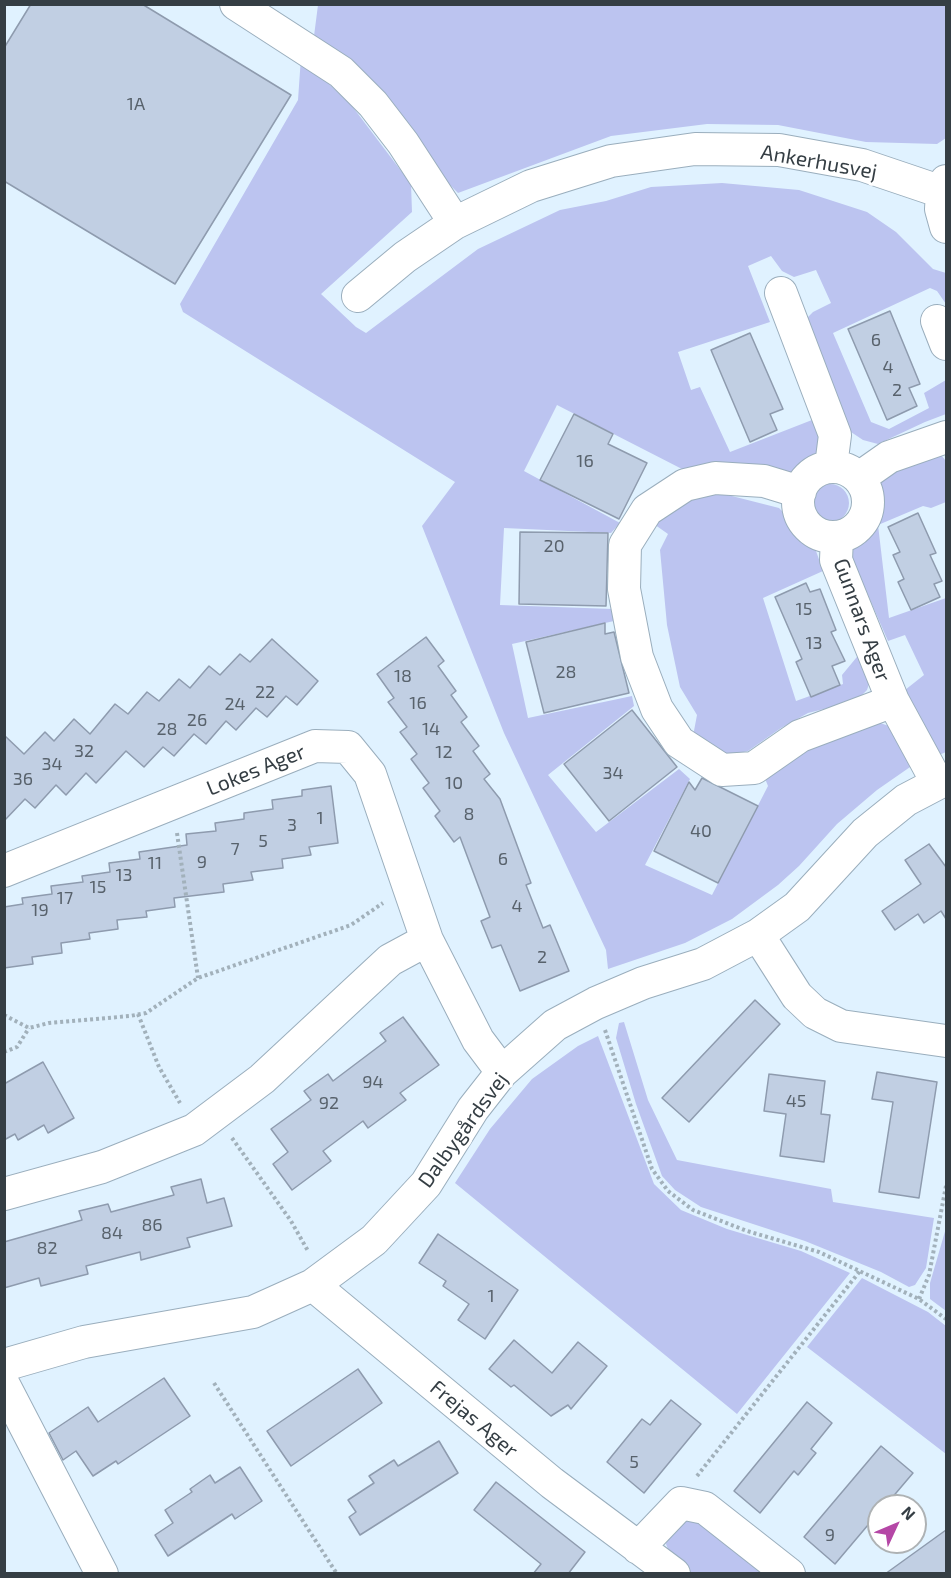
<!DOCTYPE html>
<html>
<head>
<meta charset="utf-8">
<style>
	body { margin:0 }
	#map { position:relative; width:951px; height:1578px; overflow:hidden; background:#e0f2ff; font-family:"Exo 2",sans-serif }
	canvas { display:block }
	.frame { position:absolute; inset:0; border:6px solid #353e44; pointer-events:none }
	.north { position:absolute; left:867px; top:1494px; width:60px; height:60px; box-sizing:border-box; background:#fff; border:2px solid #aeb2b4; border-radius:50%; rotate:46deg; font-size:16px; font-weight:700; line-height:24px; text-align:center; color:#353e44 }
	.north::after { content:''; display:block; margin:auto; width:21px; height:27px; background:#b547a6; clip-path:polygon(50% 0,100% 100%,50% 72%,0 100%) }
</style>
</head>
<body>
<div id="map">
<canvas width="951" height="1578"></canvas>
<div class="frame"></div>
<div class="north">N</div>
</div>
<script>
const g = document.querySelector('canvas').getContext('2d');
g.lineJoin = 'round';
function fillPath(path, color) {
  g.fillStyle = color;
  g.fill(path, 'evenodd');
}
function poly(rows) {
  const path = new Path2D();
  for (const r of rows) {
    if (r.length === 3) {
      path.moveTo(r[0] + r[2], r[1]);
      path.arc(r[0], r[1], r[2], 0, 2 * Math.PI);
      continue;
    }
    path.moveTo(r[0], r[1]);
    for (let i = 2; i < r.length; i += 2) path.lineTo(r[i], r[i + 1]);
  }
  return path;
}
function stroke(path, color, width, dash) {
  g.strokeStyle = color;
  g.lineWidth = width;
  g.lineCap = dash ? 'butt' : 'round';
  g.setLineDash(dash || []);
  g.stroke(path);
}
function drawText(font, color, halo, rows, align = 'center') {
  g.font = font + ' "Exo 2",sans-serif';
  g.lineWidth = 6;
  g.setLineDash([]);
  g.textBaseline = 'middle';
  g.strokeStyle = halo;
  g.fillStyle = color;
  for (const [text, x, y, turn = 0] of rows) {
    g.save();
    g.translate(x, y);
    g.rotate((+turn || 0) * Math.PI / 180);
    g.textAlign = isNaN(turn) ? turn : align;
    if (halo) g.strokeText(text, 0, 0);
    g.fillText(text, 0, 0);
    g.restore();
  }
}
fillPath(poly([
	[318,5,946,5,946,138,937,144,866,142,778,125,707,124,611,136,458,193,439,174,354,65,314,36],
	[301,57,352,106,411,184,412,212,321,294,356,327,366,333,478,249,560,210,606,201,651,187,722,183,799,190,867,212,896,232,933,269,946,273,946,304,937,291,930,288,833,333,871,422,889,429,929,408,924,393,946,380,946,414,925,422,878,444,863,440,848,430,806,330,808,317,813,312,831,303,816,270,794,277,782,271,771,256,748,266,770,322,678,352,691,390,700,387,730,452,812,420,819,439,820,449,799,471,780,479,726,469,682,469,557,405,524,471,620,523,611,533,504,528,500,605,613,609,614,621,512,644,528,718,632,696,634,706,548,775,596,832,679,769,690,779,645,865,712,895,768,786,762,771,811,740,877,722,895,728,913,765,877,790,837,824,799,866,778,885,732,919,685,943,608,969,606,950,504,733,422,526,455,482,183,312,180,304,298,100],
	[941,455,946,461,946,502,931,508,923,506,878,525,889,618,946,598,946,752,939,755,905,690,924,675,905,635,888,641,852,559,852,546,868,531,876,513,877,490,881,481,891,470],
	[830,503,19],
	[724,494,779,508,785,514,794,533,815,548,823,571,763,598,796,701,843,684,842,675,861,652,870,681,867,690,856,701,808,713,781,728,748,751,729,755,693,736,697,715,680,687,667,625,660,550,668,534,651,522,687,496],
	[624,1022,648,1100,677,1160,831,1189,833,1202,934,1218,926,1268,915,1285,909,1287,881,1272,805,1241,701,1207,675,1190,662,1176,636,1104,616,1038,619,1023],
	[598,1036,654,1184,681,1210,727,1229,801,1251,850,1273,737,1414,455,1183,490,1129,532,1079,578,1046],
	[946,1228,946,1311,930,1299,930,1283],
	[862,1278,928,1312,946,1326,946,1454,807,1347],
	[692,1517,776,1573,687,1573,673,1562,666,1544,669,1531,678,1522]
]), '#bcc4f0');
const building = poly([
	[31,4,142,4,291,95,175,284,4,181,4,48,31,4],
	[890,311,920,384,909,388,917,406,887,420,848,329,890,311],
	[750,333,783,409,770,414,777,430,750,442,711,350,750,333],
	[574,414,613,434,608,444,647,463,619,519,540,480,574,414],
	[918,513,936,553,930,555,942,581,934,584,940,597,911,610,898,582,904,579,893,555,900,552,888,527,918,513],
	[520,532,608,533,606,606,519,604,520,532],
	[806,583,810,592,820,589,836,630,831,632,845,661,832,666,840,685,811,697,796,662,802,659,775,597,806,583],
	[605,623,605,634,614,632,629,693,544,713,526,642,605,623],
	[426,637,444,661,438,666,456,691,451,695,467,717,461,722,479,746,473,751,490,774,484,779,500,799,531,883,526,885,543,928,550,925,569,971,520,991,501,945,492,948,481,921,490,917,460,837,454,842,435,816,440,811,423,788,429,783,411,759,417,754,400,732,407,727,388,702,394,698,377,674,426,637],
	[272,639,318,681,297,705,286,696,267,717,256,708,236,730,226,721,206,744,194,734,174,756,163,747,144,767,126,751,96,783,86,773,66,795,56,785,35,808,25,799,4,821,4,735,24,754,45,732,54,741,74,719,90,734,115,704,128,714,147,692,159,701,179,679,190,688,209,666,220,675,240,654,250,662,272,639],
	[632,710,677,767,609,821,564,764,632,710],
	[702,778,758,806,718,883,654,851,689,782,695,790,702,778],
	[331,786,338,843,309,847,311,855,282,859,283,868,251,872,253,880,223,884,224,892,174,898,175,907,146,911,147,917,117,920,118,929,89,933,90,939,61,943,62,953,32,957,33,964,4,968,4,907,23,904,22,898,52,894,51,886,83,882,82,876,110,872,109,863,140,859,139,852,187,845,186,834,216,831,215,823,244,819,244,813,273,809,272,800,302,796,302,790,331,786],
	[929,844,946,867,946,919,941,911,924,923,918,914,895,930,882,911,921,884,905,860,929,844],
	[755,1000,780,1024,689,1122,662,1098,755,1000],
	[403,1017,439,1065,400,1093,406,1100,368,1128,363,1121,323,1151,331,1161,292,1190,273,1164,288,1152,271,1129,311,1100,304,1091,328,1074,333,1081,386,1041,380,1033,403,1017],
	[43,1062,74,1118,48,1133,44,1125,18,1140,15,1134,4,1140,4,1084,43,1062],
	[877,1072,937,1082,919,1198,879,1192,893,1102,872,1099,877,1072],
	[769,1074,825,1081,821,1114,830,1115,824,1162,780,1156,786,1114,764,1111,769,1074],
	[201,1179,207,1203,224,1198,232,1226,187,1238,190,1247,141,1260,140,1252,86,1266,88,1274,41,1286,39,1278,4,1288,4,1242,82,1220,79,1211,108,1204,111,1212,174,1195,171,1187,201,1179],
	[438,1234,518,1290,485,1339,458,1320,469,1304,443,1286,446,1281,419,1263,438,1234],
	[514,1340,552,1373,578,1342,607,1366,571,1409,568,1405,551,1416,514,1385,511,1387,489,1369,514,1340],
	[358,1369,382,1403,291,1466,267,1431,358,1369],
	[164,1378,190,1416,118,1464,116,1461,93,1476,76,1451,63,1460,49,1433,88,1407,98,1422,164,1378],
	[671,1400,701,1424,644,1493,607,1462,642,1419,650,1425,671,1400],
	[807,1402,832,1423,811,1449,816,1453,798,1475,794,1471,760,1513,734,1491,807,1402],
	[439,1441,458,1473,360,1535,349,1517,356,1512,348,1500,374,1483,369,1476,394,1460,398,1466,439,1441],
	[881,1446,913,1473,885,1506,879,1506,879,1512,835,1564,804,1537,881,1446],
	[240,1467,262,1501,235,1519,232,1514,168,1556,155,1535,173,1523,165,1510,192,1492,190,1489,210,1475,215,1483,240,1467],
	[496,1482,585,1552,568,1574,533,1574,541,1564,474,1510,496,1482],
	[946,1530,946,1574,885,1574,946,1530]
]);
fillPath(building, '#c1cfe3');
stroke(building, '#8e9bae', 1.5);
const minor = poly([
	[236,4,341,72,373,104,403,143,455,223],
	[946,181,942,192,941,209,946,227],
	[781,293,835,435,831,466],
	[358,296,405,257,455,223,531,186,611,161,695,149,779,150,862,165,942,192],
	[937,321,946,344],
	[833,502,35],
	[859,478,889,457,946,437],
	[800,492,764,481,715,478,685,485,647,510,625,545,624,589,637,657,657,709,679,742,722,770,754,768,800,736,893,701],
	[837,537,836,560,893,701,937,782],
	[4,871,315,746,348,747,370,774,427,940,478,1040,502,1072],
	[758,935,797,996,815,1013,841,1026,946,1041],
	[4,1194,102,1167,194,1130,262,1079,390,960,427,940],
	[313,1285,552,1483,674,1574],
	[4,1365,84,1342,253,1312,313,1285,374,1240,426,1184,473,1109,502,1072,555,1025,596,1003,643,983,703,964,758,935,797,907,865,833,906,800,946,779],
	[4,1385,102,1574],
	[638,1548,681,1503,705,1508,789,1574]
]);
stroke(minor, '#9aaebd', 34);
stroke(poly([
	[177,833,198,978],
	[138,1014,159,1067,180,1103],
	[4,1015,29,1028,49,1023,130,1016,146,1013,198,978,351,925,383,903],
	[605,1030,652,1169,668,1191,693,1210,747,1231,819,1252,919,1299,946,1319],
	[4,1052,17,1047,29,1028],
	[232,1138,291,1221,308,1251],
	[919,1299,929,1275,946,1186],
	[214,1383,337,1574],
	[697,1476,860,1271]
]), '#a2b1bb', 4, [3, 3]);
stroke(minor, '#fff', 32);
drawText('18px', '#58626c', null, [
	["1A",136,104],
	["6",876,340],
	["4",888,367],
	["2",897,390],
	["16",585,461],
	["20",554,546],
	["15",804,609],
	["13",814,643],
	["28",566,672],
	["18",403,676],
	["22",265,692],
	["16",418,703],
	["24",235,704],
	["26",197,720],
	["28",167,729],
	["14",431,729],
	["32",84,751],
	["12",444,752],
	["34",52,764],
	["34",613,773],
	["36",23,779],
	["10",454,783],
	["8",469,814],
	["1",320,818],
	["3",292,825],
	["40",701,831],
	["5",263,841],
	["7",235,849],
	["6",503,859],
	["9",202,862],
	["11",155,863],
	["13",124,875],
	["15",98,887],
	["17",65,898],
	["4",517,906],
	["19",40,910],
	["2",542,957],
	["94",373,1082],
	["45",796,1101],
	["92",329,1103],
	["86",152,1225],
	["84",112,1233],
	["82",47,1248],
	["1",491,1296],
	["5",634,1462],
	["9",830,1535]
]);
drawText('21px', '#353e44', '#fff', [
	["Ankerhusvej",819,162,10],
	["Gunnars Ager",862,620,70],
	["Lokes Ager",256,770,-22],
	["Dalbygårdsvej",463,1130,-54],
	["Frejas Ager",474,1419,40]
]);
</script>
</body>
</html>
